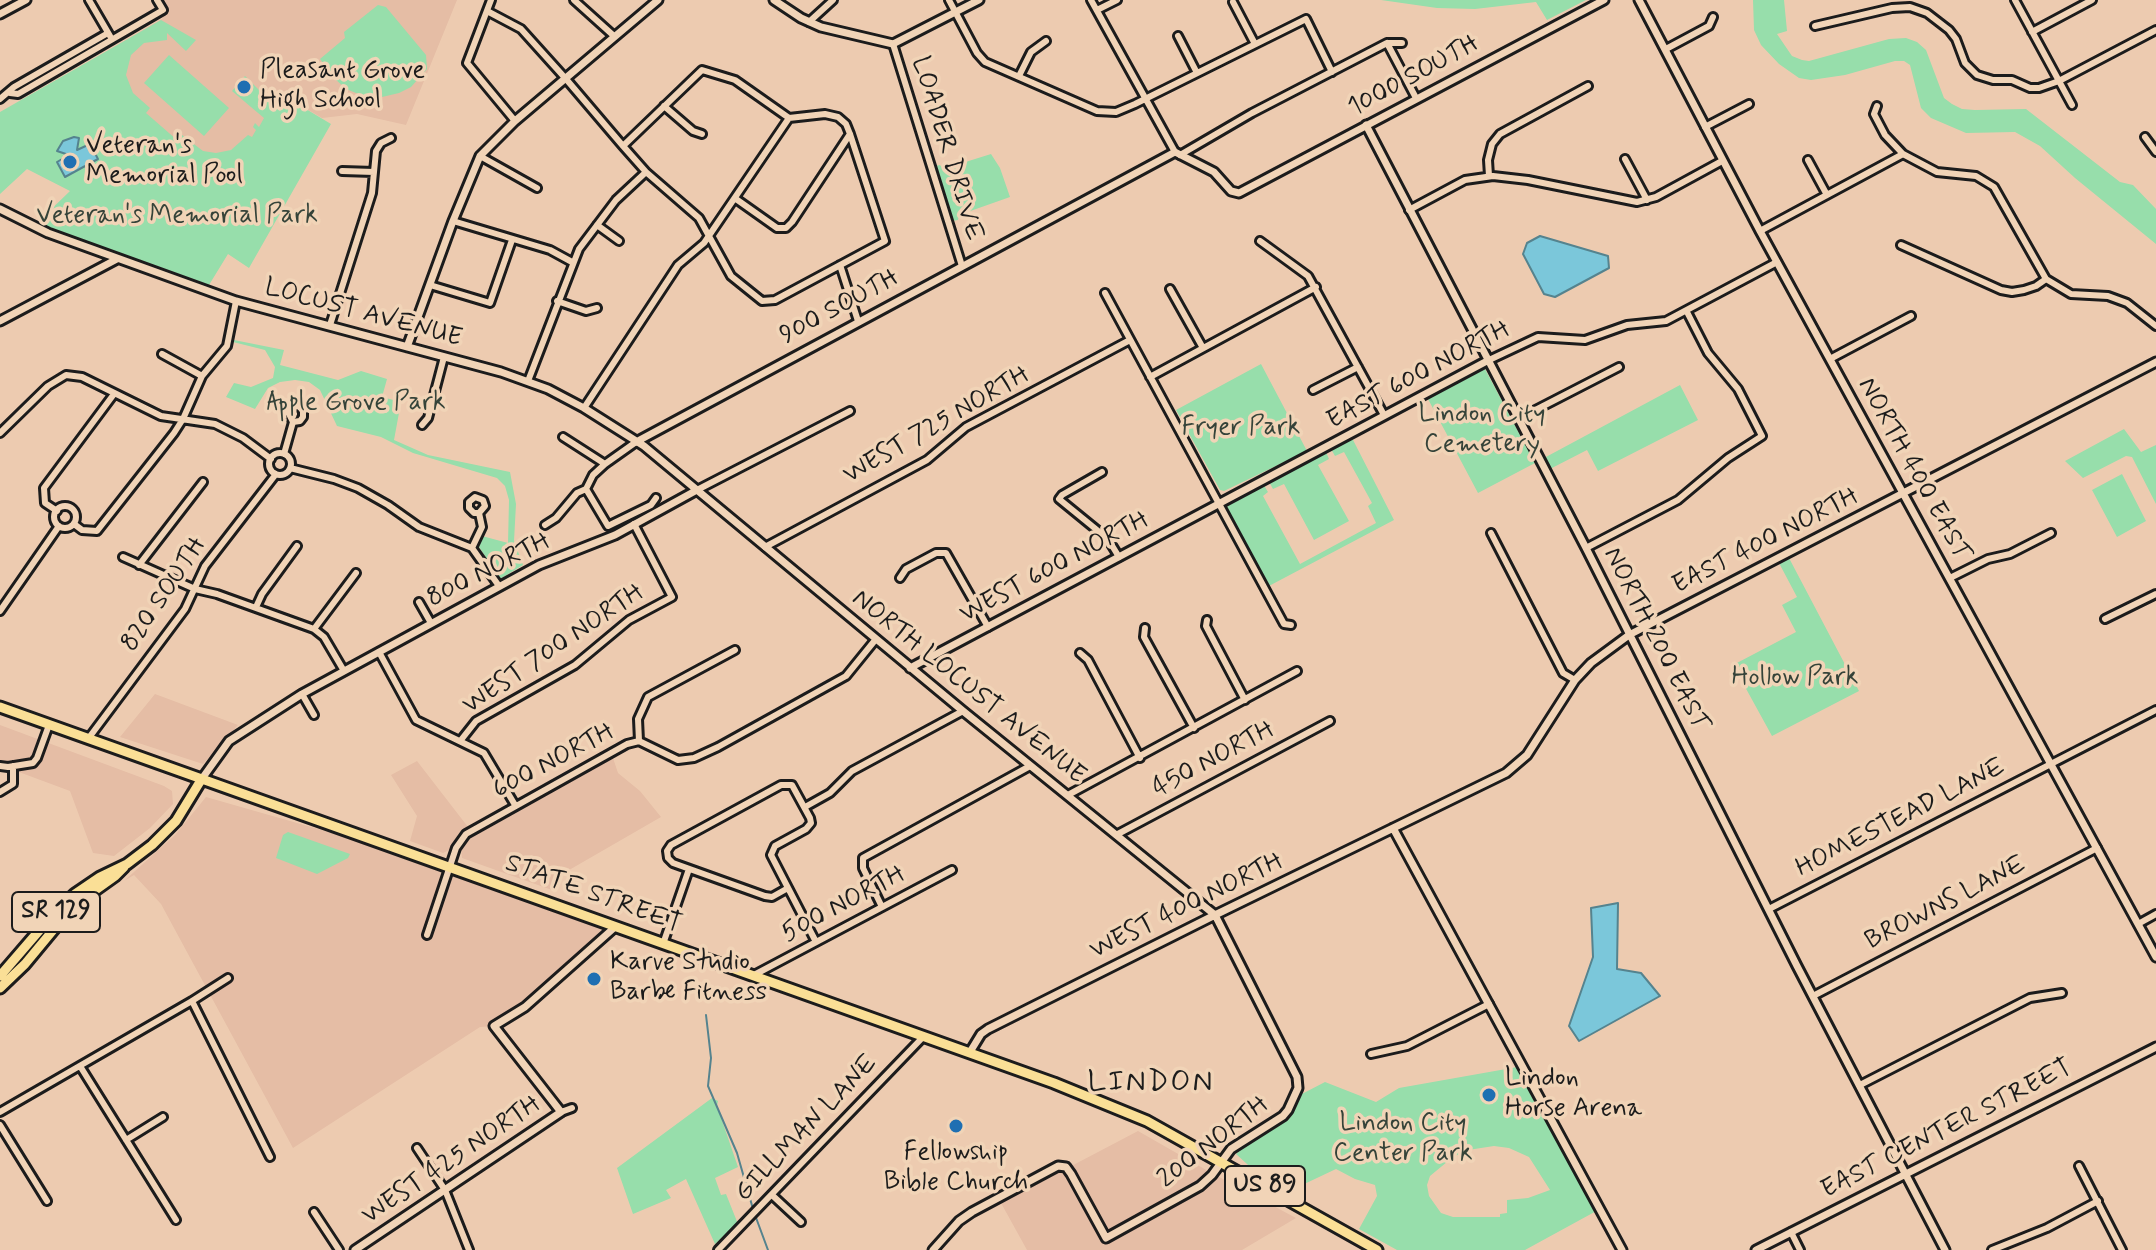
<!DOCTYPE html>
<html>
<head>
<meta charset="utf-8">
<style>
	body { margin:0 }
	canvas { display:block; background:#edcbb0 }
</style>
</head>
<body>
<canvas width="2156" height="1250"></canvas>
<script>
const g = document.querySelector('canvas').getContext('2d');
g.lineJoin = 'round';
function fillPath(path, color) {
  g.fillStyle = color;
  g.fill(path, 'evenodd');
}
function poly(rows) {
  const path = new Path2D();
  for (const r of rows) {
    if (r.length === 3) {
      path.moveTo(r[0] + r[2], r[1]);
      path.arc(r[0], r[1], r[2], 0, 2 * Math.PI);
      continue;
    }
    path.moveTo(r[0], r[1]);
    for (let i = 2; i < r.length; i += 2) path.lineTo(r[i], r[i + 1]);
  }
  return path;
}
function stroke(path, color, width, dash) {
  g.strokeStyle = color;
  g.lineWidth = width;
  g.lineCap = dash ? 'butt' : 'round';
  g.setLineDash(dash || []);
  g.stroke(path);
}
function drawText(font, color, halo, rows, align = 'center') {
  g.font = font + ' Mynerve,sans-serif';
  g.lineWidth = 7;
  g.setLineDash([]);
  g.textBaseline = 'middle';
  g.strokeStyle = halo;
  g.fillStyle = color;
  for (const [text, x, y, turn = 0] of rows) {
    g.save();
    g.translate(x, y);
    g.rotate((+turn || 0) * Math.PI / 180);
    g.textAlign = isNaN(turn) ? turn : align;
    if (halo) g.strokeText(text, 0, 0);
    g.fillText(text, 0, 0);
    g.restore();
  }
}
fillPath(poly([
	[154,0,457,0,406,125,357,114,322,118,286,97,250,143,126,189,61,78,163,18],
	[155,694,238,725,203,764,120,737],
	[0,725,164,786,172,791,173,804,150,828,114,856,93,853,70,791,0,765],
	[613,758,618,773,640,791,661,817,557,877,552,890,462,858,461,848,469,839],
	[417,761,468,827,458,834,451,849,443,853,410,841,417,816,391,775],
	[206,797,451,867,615,927,525,1007,494,1026,480,1027,293,1148,161,904,134,875,124,881,175,835],
	[1138,1131,1208,1171,1296,1218,1242,1250,1027,1250,1001,1203]
]), '#e5bda5');
fillPath(poly([
	[1381,0,1586,0,1547,20,1536,2,1475,9,1437,8],
	[1753,0,1784,0,1787,31,1777,34,1792,56,1802,60,1809,61,1889,39,1906,38,1917,42,1926,50,1944,98,1952,104,1962,109,1975,110,2026,109,2120,182,2133,185,2156,209,2156,244,2075,178,2040,146,2015,132,1966,133,1931,118,1921,108,1910,65,1904,61,1895,61,1845,75,1811,80,1799,78,1779,64,1761,45,1754,30],
	[378,5,386,7,426,55,427,69,411,87,399,93,382,97,361,95,346,89,334,78,320,59,345,38,344,32],
	[161,20,196,40,186,51,167,33,167,40,144,43,131,55,126,75,133,93,150,108,146,113,177,140,182,135,203,151,216,153,231,150,248,135,252,137,256,130,253,127,255,123,259,127,264,118,232,91,245,76,277,108,286,97,331,124,249,268,228,254,209,285,37,223,70,191,27,169,0,194,0,112],
	[169,55,229,108,204,136,144,83],
	[991,154,1000,168,1010,197,959,215,958,220,952,221,935,166,940,165,943,169],
	[234,340,284,350,280,365,338,380,361,371,387,379,382,397,401,402,394,440,428,455,510,472,516,504,514,541,523,565,500,579,479,547,482,536,508,543,509,500,505,486,497,478,413,453,381,437,337,426,320,390,309,382,295,380,280,382,268,388,255,409,226,397,234,383,251,387,273,378,275,367,265,350,233,342],
	[1261,364,1307,451,1224,491,1220,490,1176,410],
	[1485,369,1535,463,1478,493,1428,399],
	[1680,385,1698,420,1598,471,1587,450,1550,469,1544,458],
	[2124,429,2141,452,2156,445,2156,504,2132,457,2126,456,2083,478,2065,461],
	[1352,438,1394,520,1267,587,1223,508,1229,501,1262,482,1268,492,1263,496,1300,564,1376,523,1368,506,1372,503,1344,452,1335,456,1331,449],
	[1326,452,1329,459,1318,465,1349,521,1314,540,1284,484,1273,489,1268,480],
	[2122,474,2146,521,2117,537,2092,490],
	[1789,558,1859,691,1772,736,1733,665,1796,632,1782,605,1797,597,1779,563],
	[288,832,350,854,348,858,317,874,276,858,283,835],
	[1523,1066,1600,1209,1525,1250,1397,1250,1359,1229,1377,1196,1375,1185,1355,1179,1336,1169,1281,1195,1236,1154,1254,1137,1286,1118,1298,1096,1325,1082,1376,1102,1399,1088],
	[1494,1146,1509,1148,1529,1157,1550,1190,1528,1198,1507,1200,1507,1213,1500,1214,1500,1217,1453,1217,1441,1213,1429,1196,1427,1185,1430,1176,1453,1157,1468,1150],
	[712,1098,718,1101,717,1106,738,1167,715,1178,721,1195,726,1194,738,1224,715,1244,686,1179,666,1190,671,1198,633,1214,617,1168]
]), '#97deab');
const water = poly([
	[74,137,79,138,77,150,90,144,98,159,65,177,57,162,69,155,57,151,63,141,74,137],
	[1540,236,1608,256,1609,268,1555,297,1544,294,1523,254,1527,243,1540,236],
	[1618,903,1617,969,1641,973,1660,996,1579,1041,1569,1026,1593,957,1591,908,1618,903]
]);
fillPath(water, '#7bc7da');
stroke(water, '#55838e', 2);
stroke(poly([
	[706,1015,711,1058,708,1086,737,1153,753,1209],
	[755,1215,768,1250]
]), '#55838e', 2);
const minor = poly([
	[89,0,110,36],
	[491,0,467,63,515,121],
	[574,0,614,36],
	[949,0,977,53,985,62,1097,111,1116,112,1135,104,1306,19,1332,72],
	[1091,0,1175,152],
	[2015,0,2072,105],
	[1233,2,1255,44],
	[1097,10,1117,0],
	[487,11,521,29,566,79,623,146,646,172,699,218,731,276,762,301,775,300,885,241,850,134,846,124,838,117,825,114,789,118,735,80,702,70,623,146],
	[809,22,833,0],
	[1815,26,1892,8,1910,7,1927,13,1949,30,1956,39,1965,63,1977,75,1993,80,2012,80,2030,88,2039,88,2059,81,2156,30],
	[2032,32,2092,0],
	[1178,36,1197,73],
	[1387,43,1416,98],
	[893,44,962,266],
	[1666,49,1709,26,1713,17],
	[1019,76,1031,52,1046,41],
	[10,93,18,94,163,10,157,0],
	[0,99,14,87,108,33],
	[664,106,693,131,702,134],
	[1877,106,1874,114,1885,135,1903,154,1937,172,1976,176,1994,187,2046,279,2071,294,2108,296,2127,303,2156,326],
	[1705,127,1749,104],
	[2145,137,2156,152],
	[1180,155,1252,113,1387,43,1402,43],
	[480,156,537,188],
	[1625,159,1647,200],
	[1808,160,1827,195],
	[342,171,374,172],
	[1489,176,1488,160,1492,144,1500,134,1588,86],
	[736,199,777,228,786,228,792,222,850,134],
	[1409,210,1465,180,1493,176,1528,180,1637,202,1656,197,1722,161],
	[453,221,550,250,572,262],
	[597,225,619,241],
	[1760,231,1903,154],
	[1260,241,1308,276,1384,415],
	[1901,245,2001,290,2012,292,2024,290,2036,286,2046,279],
	[840,265,858,321],
	[430,285,490,303,512,240],
	[1170,289,1203,348],
	[1105,293,1284,624,1291,625],
	[557,301,586,311,597,308],
	[330,325,372,193,376,151,381,143,391,138],
	[162,354,202,376],
	[1830,359,1911,316],
	[1487,361,1538,337,1585,340,1627,325,1666,321,1777,262],
	[1150,377,1316,287],
	[528,381,579,249,616,200,646,172],
	[1313,390,1358,367],
	[584,408,678,265,704,243,789,118],
	[1518,419,1619,367],
	[422,425,428,418,444,357],
	[0,433,48,386,66,375,82,377,161,416,215,424,243,438,271,459],
	[563,437,605,464],
	[280,464,11],
	[284,454,293,422,288,412,292,407,298,406,303,410,303,417,300,421,293,422],
	[290,468,334,479,358,488,388,505,419,527,472,548,499,586],
	[1102,472,1062,495,1059,499,1108,539,1119,557],
	[586,489,608,526,651,505,656,498],
	[697,490,850,411],
	[65,517,11],
	[57,511,45,503,44,488,114,394],
	[74,524,82,530,97,531,174,433,183,419,202,376,227,346,236,301],
	[545,525,556,518,577,493,586,489,593,475,605,464,636,442],
	[1491,533,1563,673,1575,680],
	[765,547,927,460,966,427,1130,340],
	[472,548,482,527,479,513,485,506,483,500,475,497,469,502,469,508,474,513,479,513],
	[1586,548,1678,500,1728,458,1762,436,1738,389,1708,353,1687,312],
	[123,557,195,589,217,594,314,629,324,637,344,671],
	[139,565,203,482],
	[900,578,906,569,936,553,946,553,988,627],
	[1950,578,1988,559,2010,554,2051,533],
	[419,602,431,623],
	[256,607,262,594,297,546],
	[0,611,59,526],
	[2105,619,2156,594],
	[1207,620,1206,626,1245,700],
	[1145,628,1144,637,1194,728],
	[314,629,356,573],
	[379,652,416,720,484,753,515,805],
	[1080,653,1088,660,1140,758],
	[302,694,314,715],
	[88,739,185,609,205,566,276,474],
	[461,740,476,721,575,665,629,620,672,597,634,524],
	[639,741,638,719,648,697,735,650],
	[0,766,8,767,33,763,37,758,49,725],
	[0,792,13,784,13,766],
	[1068,795,1297,671],
	[805,807,830,793,852,771,963,711],
	[1116,835,1330,721],
	[788,888,772,897,765,896,673,863,668,858,667,851,671,845,781,785,792,785,810,818,811,823,806,829,775,846,771,855,816,942],
	[882,907,863,868,863,858,1030,766],
	[1769,909,2156,710],
	[2138,924,2156,914],
	[427,935,456,848,466,834,627,744,639,741,678,760,694,758,718,747,846,676,876,639],
	[663,944,689,869],
	[754,975,952,870],
	[1813,996,2097,848],
	[192,1001,270,1157],
	[1371,1054,1407,1046,1489,1004],
	[80,1066,176,1220],
	[1860,1085,2030,998,2062,993],
	[0,1112,192,1001,228,978],
	[561,1112,572,1108],
	[0,1125,47,1201],
	[126,1140,163,1117],
	[417,1148,445,1190,469,1250],
	[2079,1166,2122,1250],
	[772,1195,801,1222],
	[314,1212,339,1250],
	[1791,1232,1800,1250],
	[718,1250,924,1036],
	[1992,1250,2047,1228,2098,1201]
]);
const tertiary = poly([
	[774,0,801,18,821,27,893,44,979,0],
	[1639,0,1760,231,2156,957],
	[0,14,26,0],
	[1366,125,1586,548,1797,966,1945,1250],
	[0,209,48,233,236,301,501,372,548,389,584,408,644,446,963,711,1215,915,1297,1077,1298,1088,1288,1110,1283,1116,1231,1149,1212,1175,1200,1186,1106,1238,1071,1174,1066,1167,1058,1166,972,1212,959,1221,933,1250],
	[0,321,117,259],
	[407,347,453,221,480,156,515,121,658,0],
	[636,442,1175,152,1214,172,1231,191,1239,193,1604,0],
	[910,668,1487,361],
	[201,780,229,741,302,694,539,565,615,535,697,490],
	[1393,828,1622,1250],
	[970,1052,981,1034,988,1029,1215,915,1506,773,1527,755,1575,680,1591,663,1629,635,2156,362],
	[355,1250,561,1112,494,1026,525,1007,615,927],
	[1756,1250,2156,1047]
]);
const primary = poly([
	[0,707,1054,1083,1147,1121,1377,1250],
	[0,976,50,918,75,894,100,877,127,864,152,845,176,821,201,780],
	[0,988,25,964,73,906,115,876,124,867]
]);
stroke(minor, '#1c1c1c', 12);
stroke(tertiary, '#1c1c1c', 13);
stroke(primary, '#1c1c1c', 15);
stroke(minor, '#f1d4b7', 6);
stroke(tertiary, '#f1d4b7', 7);
stroke(primary, '#fadf96', 9);
for (const [x, y, r, color] of [
	[244,87,8,"#1f6fb2"],
	[70,162,8,"#1f6fb2"],
	[594,979,8,"#1f6fb2"],
	[1489,1095,8,"#1f6fb2"],
	[956,1126,8,"#1f6fb2"]
]) {
  const dot = new Path2D();
  dot.arc(x, y, r, 0, 2 * Math.PI);
  g.fillStyle = color;
  g.fill(dot);
  stroke(dot, '#f1d4b7', 3);
}
for (const [x, y, w] of [
	[56,912,88],
	[1265,1186,80]
]) {
  const box = new Path2D();
  box.roundRect(x - w / 2, y - 20, w, 40, 6);
  g.fillStyle = '#f1d4b7';
  g.fill(box);
  stroke(box, '#1c1c1c', 2);
}
drawText('bold 24px', '#1c1c1c', null, [
	["SR 129",56,912],
	["US 89",1265,1186]
]);
drawText('26px', '#1c1c1c', '#f1d4b7', [
	["Pleasant Grove",260,72],
	["High School",260,102],
	["Veteran's",86,147],
	["Memorial Pool",86,177],
	["Karve Studio",610,964],
	["Barbe Fitness",610,994],
	["Lindon",1505,1080],
	["Horse Arena",1505,1110],
	["Fellowship",956,1154,"center"],
	["Bible Church",956,1184,"center"]
], 'left');
drawText('26px', '#1c1c1c', '#f1d4b7', [
	["1000 SOUTH",1414,77,-28],
	["LOADER DRIVE",946,149,73],
	["900 SOUTH",840,308,-28],
	["LOCUST AVENUE",363,314,15],
	["EAST 600 NORTH",1419,376,-28],
	["WEST 725 NORTH",937,426,-30],
	["NORTH 400 EAST",1913,470,61],
	["EAST 400 NORTH",1766,542,-27],
	["WEST 600 NORTH",1055,568,-28],
	["800 NORTH",489,571,-27],
	["820 SOUTH",165,595,-56],
	["NORTH 200 EAST",1655,640,63],
	["WEST 700 NORTH",554,650,-34],
	["NORTH LOCUST AVENUE",968,688,39],
	["450 NORTH",1214,760,-28],
	["600 NORTH",554,762,-28],
	["HOMESTEAD LANE",1901,819,-27],
	["STATE STREET",593,895,20],
	["BROWNS LANE",1946,904,-27],
	["500 NORTH",844,905,-28],
	["WEST 400 NORTH",1187,907,-26],
	["GILLMAN LANE",807,1129,-46],
	["EAST CENTER STREET",1947,1130,-27],
	["200 NORTH",1214,1143,-38],
	["WEST 425 NORTH",452,1161,-34]
]);
drawText('26px', '#354339', '#f1d4b7', [
	["Veteran's Memorial Park",177,217],
	["Apple Grove Park",356,404],
	["Lindon City",1482,416],
	["Cemetery",1482,446],
	["Fryer Park",1241,429],
	["Hollow Park",1795,679],
	["Lindon City",1403,1125],
	["Center Park",1403,1155]
]);
g.letterSpacing = '2px';
drawText('30px', '#1c1c1c', '#f1d4b7', [
	["LINDON",1151,1084]
]);
g.letterSpacing = '0px';
</script>
</body>
</html>
